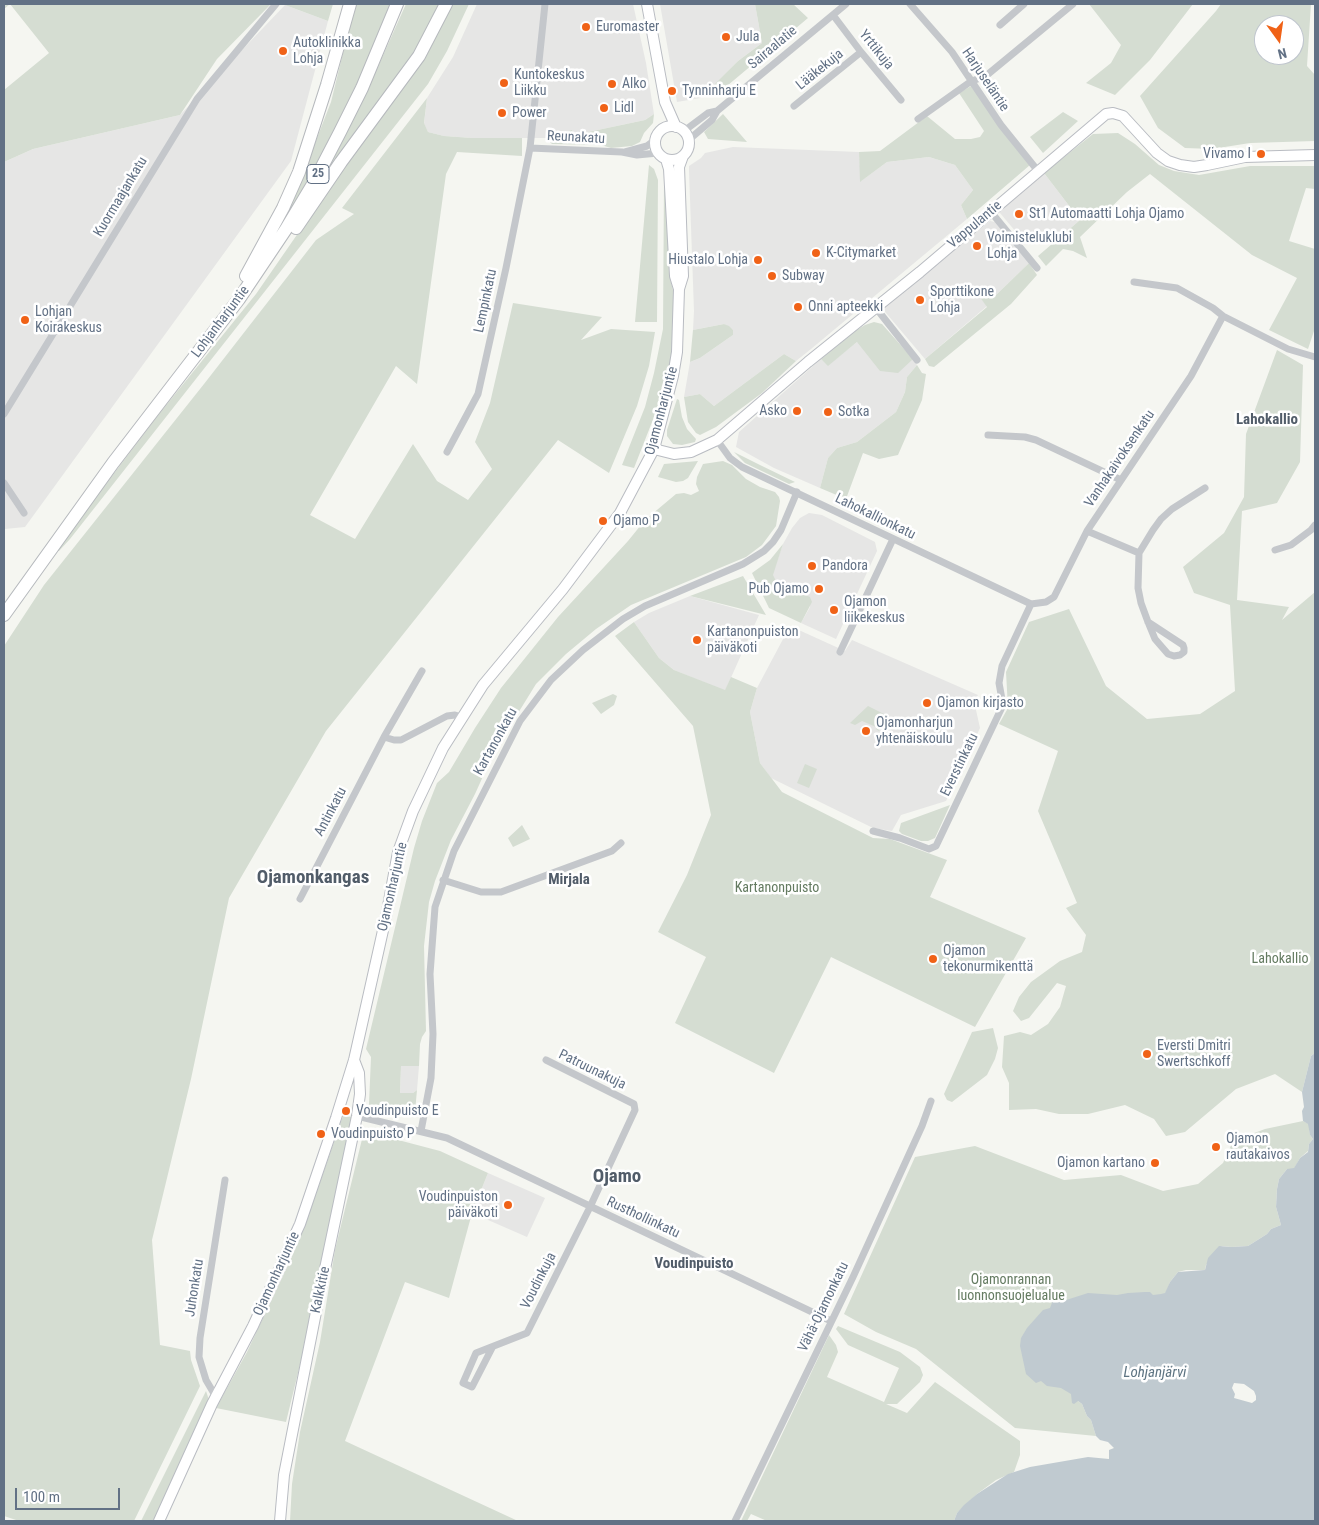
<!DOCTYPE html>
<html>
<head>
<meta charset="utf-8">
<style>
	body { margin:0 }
	#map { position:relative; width:1319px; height:1525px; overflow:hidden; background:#f5f6f1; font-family:"Roboto Condensed",sans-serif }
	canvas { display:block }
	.frame { position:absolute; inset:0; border:5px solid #627185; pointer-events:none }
	.north { position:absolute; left:1254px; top:15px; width:50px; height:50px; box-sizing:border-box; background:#fff; border:1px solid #c0c6ce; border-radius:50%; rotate:166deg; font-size:14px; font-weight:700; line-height:20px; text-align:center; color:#627185 }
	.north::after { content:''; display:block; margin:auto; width:18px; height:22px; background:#f06217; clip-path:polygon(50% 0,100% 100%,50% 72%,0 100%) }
	.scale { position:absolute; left:15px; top:1488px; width:105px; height:22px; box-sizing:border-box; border:2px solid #627185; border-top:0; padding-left:6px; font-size:15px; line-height:18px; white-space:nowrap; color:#627185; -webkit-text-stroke:4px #fff; paint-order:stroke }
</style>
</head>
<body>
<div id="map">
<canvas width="1319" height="1525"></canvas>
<div class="frame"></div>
<div class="north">N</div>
<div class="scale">100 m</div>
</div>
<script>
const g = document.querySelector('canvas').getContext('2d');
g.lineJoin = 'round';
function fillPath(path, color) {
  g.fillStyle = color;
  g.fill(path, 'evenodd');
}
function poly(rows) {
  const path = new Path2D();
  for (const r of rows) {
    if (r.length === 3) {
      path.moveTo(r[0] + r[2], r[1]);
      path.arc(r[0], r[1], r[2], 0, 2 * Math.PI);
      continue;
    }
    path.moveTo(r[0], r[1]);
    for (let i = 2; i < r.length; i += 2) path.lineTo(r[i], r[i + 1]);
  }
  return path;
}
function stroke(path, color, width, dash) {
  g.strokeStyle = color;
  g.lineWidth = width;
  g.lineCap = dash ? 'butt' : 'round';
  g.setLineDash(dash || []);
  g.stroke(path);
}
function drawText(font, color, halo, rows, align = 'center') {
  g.font = font + ' "Roboto Condensed",sans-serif';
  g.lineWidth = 5;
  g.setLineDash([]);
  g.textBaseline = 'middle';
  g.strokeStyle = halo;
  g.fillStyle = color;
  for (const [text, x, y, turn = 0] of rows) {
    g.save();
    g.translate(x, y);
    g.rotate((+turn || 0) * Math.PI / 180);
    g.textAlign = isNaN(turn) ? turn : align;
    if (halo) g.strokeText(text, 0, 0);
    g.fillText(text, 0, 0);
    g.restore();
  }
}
fillPath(poly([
	[477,4,633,4,646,63,654,114,645,120,574,135,572,130,550,135,549,138,472,138,444,136,428,132,424,124,427,98,453,57],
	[660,4,755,4,762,43,738,61,715,85,700,98,677,102],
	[285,5,328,21,291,161,25,527,5,529,4,162,33,149,180,115],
	[733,147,859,152,861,181,887,162,929,157,955,165,973,190,961,205,967,219,811,349,796,361,784,354,714,406,700,394,684,397,690,362,700,358,733,335,733,330,724,324,693,330,694,311,689,171,689,166,701,158,705,153],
	[1044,173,1080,220,1052,244,1042,232,1027,245,1000,213,1000,210],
	[990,221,995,222,1029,263,996,295,984,292,979,296,987,306,925,359,886,313,884,310,885,304],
	[857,342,913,359,917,365,907,377,905,392,896,412,857,442,837,448,828,458,820,488,774,468,736,447,739,432,821,359,828,365],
	[809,513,822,515,875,542,877,551,836,639,801,623,810,607,807,594,776,583,772,575,783,544,792,528,800,518],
	[690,596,759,615,725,691,674,670,659,658,634,622,649,613],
	[790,626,845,651,852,640,978,695,975,700,976,710,980,728,946,801,901,815,892,831,873,828,771,778,760,763,750,712,757,688],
	[401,1066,419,1066,417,1090,413,1093,400,1093],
	[488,1173,545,1198,527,1237,472,1213]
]), '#e6e6e5');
fillPath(poly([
	[4,4,271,4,217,59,180,115,33,149,4,162,4,90,49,53,10,4,4,9],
	[286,4,333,4,328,21,285,5],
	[355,4,390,4,346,111,309,180,270,241,296,192,331,102],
	[406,4,441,4,421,44,323,178,368,89],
	[452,4,469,4,447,51,428,84,70,539,59,551,55,551,159,414,256,294,359,145],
	[755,4,793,4,808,18,715,96,707,92,738,61,762,43],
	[1089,4,1193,4,1150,60,1115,95,1086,83,1111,63,1121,45],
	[1221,4,1311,4,1307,66,1315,75,1315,141,1250,143,1212,149,1185,148,1158,128,1140,96,1216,11],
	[1264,25,1294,25,1294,55,1264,55],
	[971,86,1030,165,967,219,961,205,973,190,955,165,929,157,887,162,860,182,859,152,880,151,927,116,955,139,971,139,980,137,984,131,959,93],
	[427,98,424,123,428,132,444,136,472,138,522,138,522,156,457,152,446,174,417,384,396,366,310,515,355,539,413,444,437,481,468,500,492,469,475,442,490,403,513,303,602,317,581,340,611,329,655,332,649,366,637,406,609,473,558,440,326,731,229,898,191,1079,152,1240,160,1345,190,1351,191,1360,200,1386,134,1521,19,1521,4,1516,4,646,44,585,204,384,316,240,354,214,342,208],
	[1063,112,1078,121,1043,153,1030,137],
	[654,114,653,123,644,133,640,142,632,146,611,148,601,145,552,144,549,141,550,135,572,130,574,135,645,120],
	[723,114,747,142,708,139,704,132],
	[1118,133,1135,144,1159,165,1174,171,1199,175,1250,166,1315,166,1315,189,1306,188,1289,241,1315,249,1315,328,1308,349,1269,330,1297,278,1252,255,1150,174,1127,192,1080,237,1087,258,1073,251,1063,249,1046,266,1038,256,1080,220,1044,173,1093,134],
	[649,165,654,169,658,180,657,322,635,322],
	[666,178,669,274,674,294,673,352,663,394,634,468,622,465,645,407,654,373,663,329,664,182],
	[1029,263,1037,275,1011,304,934,367,929,366,925,359,987,307,979,296,984,292,996,295],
	[874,322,882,324,913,359,898,373,880,371,857,342,828,366,821,359,855,331,865,325],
	[724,324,729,326,733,330,733,335,700,358,690,362,693,330],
	[1277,350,1303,365,1300,462,1277,503,1242,511,1237,600,1289,607,1282,620,1315,592,1315,1053,1311,1056,1302,1092,1275,1074,1236,1089,1185,1132,1166,1136,1154,1119,1125,1105,1088,1114,1059,1114,1036,1109,1009,1110,1009,1083,1002,1067,1004,1036,1020,1032,1031,1035,1048,1024,1060,1007,1066,986,1057,983,1029,1018,1021,1021,1013,1011,1019,997,1031,982,1060,961,1082,952,1086,935,1066,908,1077,903,1038,811,1058,751,999,724,1008,708,1006,672,1029,622,1069,609,1106,686,1147,719,1200,714,1235,691,1230,605,1194,593,1183,567,1224,533,1244,497,1246,434],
	[784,354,796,361,762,393,716,427,700,435,696,433,688,422,684,397,700,394,714,406],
	[917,365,922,373,926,374,922,400,898,455,879,459,863,453,846,499,820,488,828,458,837,448,857,442,896,412,905,392,907,377],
	[677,399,679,400,682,417,687,429,696,439,695,442,682,445,673,444,667,436,667,430],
	[734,452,760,465,795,482,789,484,745,463],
	[698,461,688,478,683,481,676,482,658,477,664,464],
	[723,461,732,465,746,479,760,487,775,492,779,497,780,501,776,526,762,545,746,557,631,605,596,629,566,654,536,684,494,752,475,794,451,840,435,881,429,902,424,946,426,1031,422,1037,420,1044,419,1066,401,1066,400,1093,413,1093,417,1090,415,1112,408,1117,373,1110,369,1104,371,1057,366,1049,414,848,422,821,437,783,449,772,475,728,501,688,558,617,628,541,645,520,676,494,684,493,691,495,699,491,696,484,697,477,703,464],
	[783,544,773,575,777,583,810,597,812,602,801,623,769,608,752,573,770,560],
	[743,576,766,615,690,596],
	[634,622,659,658,674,670,725,690,731,677,757,688,750,712,760,763,782,792,873,838,890,839,947,860,930,897,1026,938,975,1027,831,957,774,1073,675,1023,706,957,658,932,687,875,711,815,693,726,615,636],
	[613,694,617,696,614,705,601,714,592,703],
	[868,706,886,715,879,731,876,729,876,727,862,721,855,725,850,723],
	[805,764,817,769,809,788,797,783],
	[950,805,935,838,928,841,921,841,902,834,899,831,901,823],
	[522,825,530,839,513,847,508,838],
	[993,1028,998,1048,995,1059,987,1075,952,1102,947,1100,944,1094,972,1032],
	[343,1116,352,1117,345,1157,307,1336,286,1422,216,1408,247,1352,290,1261,310,1211],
	[1303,1121,1309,1124,1310,1135,1313,1139,1309,1144,1308,1151,1300,1158,1294,1169,1287,1169,1279,1179,1277,1189,1276,1207,1281,1225,1271,1229,1267,1234,1248,1246,1232,1247,1222,1246,1206,1265,1205,1270,1186,1270,1178,1272,1170,1282,1168,1288,1139,1348,1076,1401,1078,1401,1082,1404,1087,1416,1091,1420,1096,1436,1015,1428,916,1349,876,1332,844,1314,915,1157,975,1146,1064,1180,1121,1175,1163,1191,1198,1184,1223,1163,1233,1141,1265,1129],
	[364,1131,440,1151,488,1173,472,1213,449,1298,405,1282,345,1441,518,1521,290,1521,292,1484,300,1432,320,1342,335,1250],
	[838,1326,900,1352,920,1367,923,1375,920,1382,897,1404,886,1404,907,1413,935,1382,1020,1441,1020,1455,1014,1472,996,1480,977,1494,957,1513,954,1521,767,1521,751,1514,747,1521,741,1521,829,1335,836,1345,838,1352,827,1377,884,1402,899,1368,848,1345,836,1329],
	[206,1391,209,1400,207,1407,153,1521,141,1521]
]), '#d5ddd2');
fillPath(poly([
	[1315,1053,1315,1521,954,1521,957,1513,964,1505,977,1494,1008,1474,1030,1467,1088,1457,1109,1459,1109,1450,1114,1448,1108,1442,1100,1440,1096,1436,1091,1420,1087,1416,1082,1404,1078,1401,1074,1404,1072,1403,1071,1394,1061,1388,1047,1386,1041,1381,1036,1383,1026,1374,1020,1346,1021,1338,1027,1328,1043,1310,1050,1308,1053,1300,1060,1302,1088,1293,1117,1295,1128,1293,1145,1292,1150,1292,1153,1295,1161,1294,1165,1293,1170,1282,1178,1272,1205,1270,1208,1258,1219,1246,1232,1247,1248,1246,1267,1234,1271,1229,1281,1225,1276,1207,1277,1189,1279,1179,1287,1169,1294,1168,1300,1158,1308,1152,1309,1144,1313,1139,1310,1135,1308,1124,1303,1121,1302,1111,1304,1107,1302,1092,1311,1056],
	[1234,1383,1244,1384,1254,1391,1256,1396,1256,1400,1252,1403,1234,1398,1235,1394,1232,1388]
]), '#c0cad0');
const secondary = poly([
	[647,4,665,102,676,127],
	[672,143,17],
	[666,159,669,169,675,276,679,289],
	[654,449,674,454,691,452,717,440,808,362,920,272,1106,114,1113,113,1123,116,1157,153,1168,161,1180,165,1194,167,1207,165,1245,157,1315,155],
	[159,1521,212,1404,253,1326,300,1224,336,1118,354,1060,386,917,398,852,413,811,443,748,483,685,563,589,620,513,654,449,673,376,677,352,679,289,683,276,679,167,683,156],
	[280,1521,284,1475,317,1307,357,1116,360,1094,359,1073,354,1060]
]);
const highway = poly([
	[296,228,341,162,419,56,446,4],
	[246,276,283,208,299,172,327,85,350,4],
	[4,615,113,463,239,299,286,229,313,184,340,132,362,88,397,4]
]);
stroke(secondary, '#b9bcc2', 12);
stroke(highway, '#b6b9bd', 14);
stroke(poly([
	[910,4,952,52,1001,125,1038,171],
	[833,15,861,52,901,100],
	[1000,25,1024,4],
	[794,106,861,52],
	[918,119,970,82,987,75,1073,4],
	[681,129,688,128,708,113,717,111],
	[689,143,692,137,712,120,717,111,846,4],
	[530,148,622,152,637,155,658,153],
	[625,152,647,146,656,139],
	[991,212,1037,268],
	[1134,282,1177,288,1213,308,1223,316,1288,349,1315,357],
	[876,308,917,360],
	[4,414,197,99,276,4],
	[988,435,1025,437,1036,440,1121,480],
	[717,440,730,458,742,467,1031,604,1046,602,1054,597,1087,531,1191,376,1223,316],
	[447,452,478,394,506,268,530,148,545,4],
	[4,483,24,513],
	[1087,531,1139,553],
	[1275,550,1291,545,1311,530,1315,525],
	[1148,622,1183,645,1184,648,1184,652,1180,655,1174,656,1168,654,1155,639,1148,622,1141,603,1138,588,1139,553,1153,530,1161,519,1172,509,1205,488],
	[840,652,893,539],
	[384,737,394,740,401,740,447,716,455,715,462,717],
	[873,831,900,838,929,849,936,846,1003,705,999,683,1002,666,1031,604],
	[443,880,481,892,501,892,612,851,621,843],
	[300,899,384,737,422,671],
	[357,1116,447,1138,831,1321],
	[421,1131,431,1078,433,1034,430,974,435,907,454,851,520,721,551,680,583,650,623,619,645,606,743,564,764,551,773,542,781,530,797,492],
	[492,1348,472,1387,463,1383,476,1353,527,1333,590,1207,635,1110,634,1104,546,1060],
	[216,1397,206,1380,199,1357,200,1338,225,1180],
	[735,1521,853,1277,922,1126,931,1101]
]), '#c4c7cb', 7);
stroke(secondary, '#fff', 10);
stroke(highway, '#fff', 12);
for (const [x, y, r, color] of [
	[586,27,5,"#f06217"],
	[726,37,5,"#f06217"],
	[283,51,5,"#f06217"],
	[504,83,5,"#f06217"],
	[612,84,5,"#f06217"],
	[672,91,5,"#f06217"],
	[604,108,5,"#f06217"],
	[502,113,5,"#f06217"],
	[1261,154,5,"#f06217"],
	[1019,214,5,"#f06217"],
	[977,246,5,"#f06217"],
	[816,253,5,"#f06217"],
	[758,260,5,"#f06217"],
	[772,276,5,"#f06217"],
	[920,300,5,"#f06217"],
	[798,307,5,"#f06217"],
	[25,320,5,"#f06217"],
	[797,411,5,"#f06217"],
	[828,412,5,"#f06217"],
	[603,521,5,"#f06217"],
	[812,566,5,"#f06217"],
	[819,589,5,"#f06217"],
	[834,610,5,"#f06217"],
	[697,640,5,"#f06217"],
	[927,703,5,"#f06217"],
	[866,731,5,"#f06217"],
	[933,959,5,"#f06217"],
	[1147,1054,5,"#f06217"],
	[346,1111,5,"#f06217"],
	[321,1134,5,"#f06217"],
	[1216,1147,5,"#f06217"],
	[1155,1163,5,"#f06217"],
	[508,1205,5,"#f06217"]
]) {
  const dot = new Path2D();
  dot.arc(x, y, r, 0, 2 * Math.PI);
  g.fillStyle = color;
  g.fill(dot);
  stroke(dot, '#fff', 2);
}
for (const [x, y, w] of [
	[318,174,22]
]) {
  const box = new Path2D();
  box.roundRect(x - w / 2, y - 9.5, w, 19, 4);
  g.fillStyle = '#fff';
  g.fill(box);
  stroke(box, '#627185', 1);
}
drawText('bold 12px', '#627185', null, [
	["25",318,174]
]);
drawText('14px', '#627185', '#fff', [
	["Euromaster",596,27],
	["Jula",736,37],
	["Autoklinikka",293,43],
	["Lohja",293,59],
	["Kuntokeskus",514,75],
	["Liikku",514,91],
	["Alko",622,84],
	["Tynninharju E",682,91],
	["Lidl",614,108],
	["Power",512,113],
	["Vivamo I",1251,154,"right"],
	["St1 Automaatti Lohja Ojamo",1029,214],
	["Voimisteluklubi",987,238],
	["Lohja",987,254],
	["K-Citymarket",826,253],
	["Hiustalo Lohja",748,260,"right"],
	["Subway",782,276],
	["Sporttikone",930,292],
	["Lohja",930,308],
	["Onni apteekki",808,307],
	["Lohjan",35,312],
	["Koirakeskus",35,328],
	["Asko",787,411,"right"],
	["Sotka",838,412],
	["Ojamo P",613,521],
	["Pandora",822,566],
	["Pub Ojamo",809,589,"right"],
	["Ojamon",844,602],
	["liikekeskus",844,618],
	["Kartanonpuiston",707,632],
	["päiväkoti",707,648],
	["Ojamon kirjasto",937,703],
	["Ojamonharjun",876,723],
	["yhtenäiskoulu",876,739],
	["Ojamon",943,951],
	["tekonurmikenttä",943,967],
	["Eversti Dmitri",1157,1046],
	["Swertschkoff",1157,1062],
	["Voudinpuisto E",356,1111],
	["Voudinpuisto P",331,1134],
	["Ojamon",1226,1139],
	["rautakaivos",1226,1155],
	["Ojamon kartano",1145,1163,"right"],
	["Voudinpuiston",498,1197,"right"],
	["päiväkoti",498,1213,"right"]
], 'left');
drawText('14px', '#627185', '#fff', [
	["Sairaalatie",773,48,-40],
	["Yrttikuja",876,50,51],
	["Lääkekuja",820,70,-39],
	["Harjuseläntie",985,80,56],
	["Reunakatu",576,138,3],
	["Kuormaajankatu",121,197,-59],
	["Vappulantie",975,225,-40],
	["Lempinkatu",486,301,-78],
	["Lohjanharjuntie",221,322,-53],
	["Ojamonharjuntie",662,411,-75],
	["Vanhakaivoksenkatu",1120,459,-56],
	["Lahokallionkatu",875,517,26],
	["Kartanonkatu",496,742,-61],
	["Everstinkatu",960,765,-64],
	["Antinkatu",331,812,-62],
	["Ojamonharjuntie",393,887,-77],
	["Patruunakuja",592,1070,26],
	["Rusthollinkatu",643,1218,25],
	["Ojamonharjuntie",277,1274,-65],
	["Voudinkuja",539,1281,-63],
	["Juhonkatu",195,1288,-81],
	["Kalkkitie",321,1290,-78],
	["Vähä-Ojamonkatu",824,1307,-64]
]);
drawText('14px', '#647b61', '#fff', [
	["Kartanonpuisto",777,888],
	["Lahokallio",1280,959],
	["Ojamonrannan",1011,1280],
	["luonnonsuojelualue",1011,1296]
]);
drawText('bold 15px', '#515c69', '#fff', [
	["Lahokallio",1267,420],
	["Mirjala",569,880],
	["Voudinpuisto",694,1264]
]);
drawText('italic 15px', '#5e7482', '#fff', [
	["Lohjanjärvi",1155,1373]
]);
drawText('bold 19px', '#515c69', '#fff', [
	["Ojamonkangas",313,878],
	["Ojamo",617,1177]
]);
</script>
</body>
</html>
